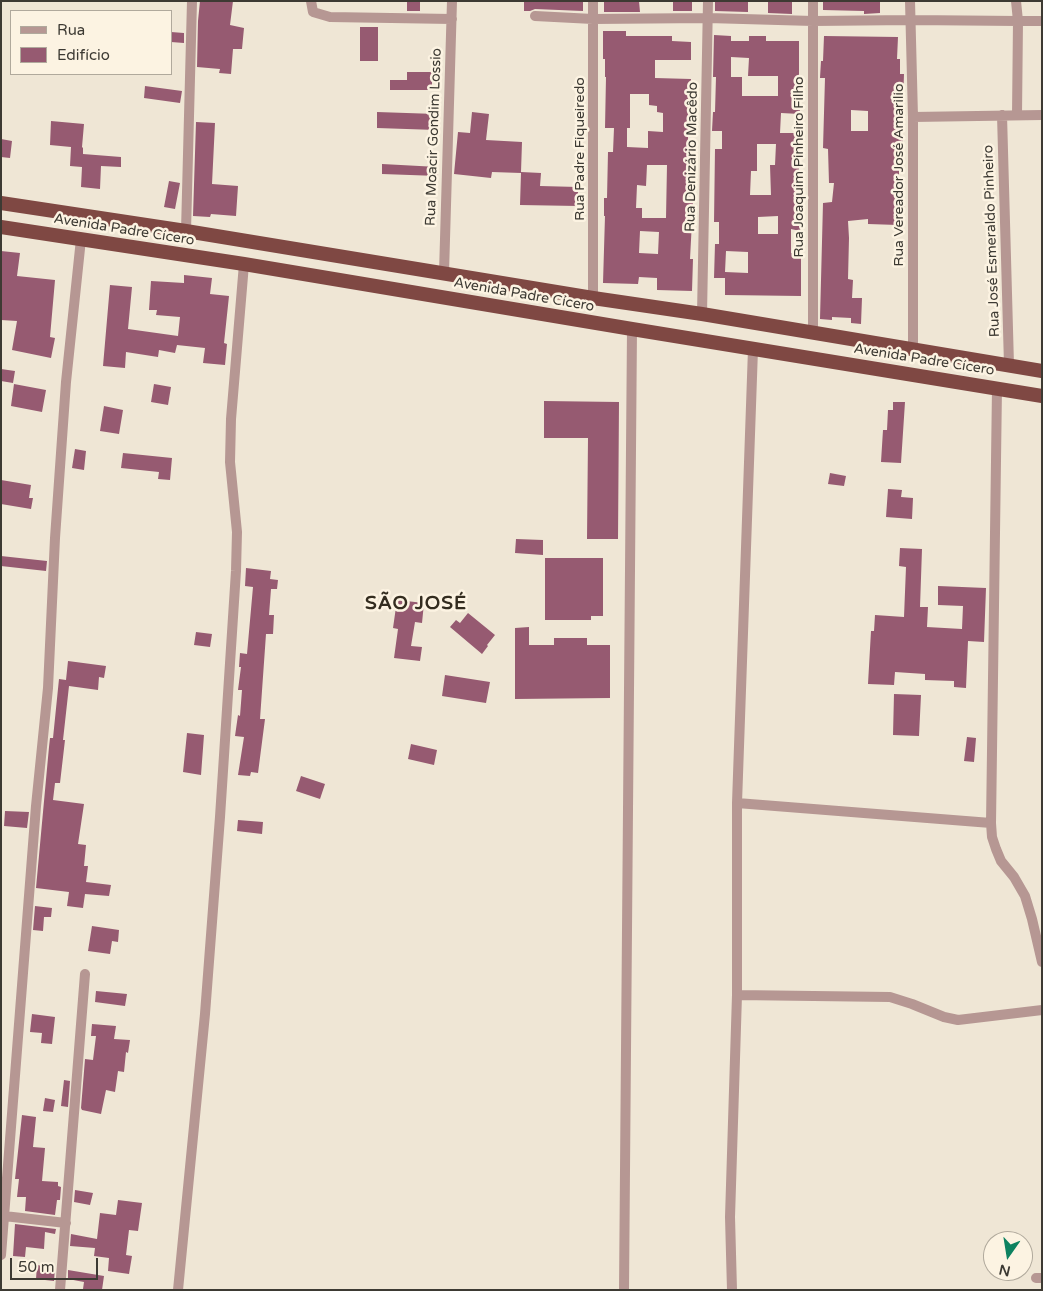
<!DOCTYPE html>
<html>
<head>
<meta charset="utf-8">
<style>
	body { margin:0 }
	#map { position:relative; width:1043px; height:1291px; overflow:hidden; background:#efe6d5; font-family:"Varela Round",sans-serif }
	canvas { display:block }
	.frame { position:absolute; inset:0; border:2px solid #3d3a33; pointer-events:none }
	.legend { position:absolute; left:10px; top:10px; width:162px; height:65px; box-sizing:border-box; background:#fcf3e2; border:1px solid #b0a99c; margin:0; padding:6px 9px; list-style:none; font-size:15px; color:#3d3a33 }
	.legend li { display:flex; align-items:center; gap:10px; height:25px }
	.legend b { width:25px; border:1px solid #b0a99c }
	.north { position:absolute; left:983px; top:1231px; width:50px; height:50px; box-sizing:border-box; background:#fcf3e2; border:1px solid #b0a99c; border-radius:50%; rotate:193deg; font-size:14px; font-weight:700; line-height:20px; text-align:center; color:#3d3a33 }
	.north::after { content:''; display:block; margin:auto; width:18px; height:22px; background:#0d8260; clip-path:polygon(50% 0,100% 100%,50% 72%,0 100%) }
	.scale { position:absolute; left:10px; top:1258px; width:88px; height:22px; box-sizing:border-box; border:2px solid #3d3a33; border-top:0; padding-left:6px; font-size:15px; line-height:18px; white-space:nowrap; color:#3d3a33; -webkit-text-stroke:4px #fcf3e2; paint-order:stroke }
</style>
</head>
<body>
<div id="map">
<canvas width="1043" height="1291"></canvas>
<div class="frame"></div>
<ul class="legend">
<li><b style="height:6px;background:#b69793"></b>Rua</li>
<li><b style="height:14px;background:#965a71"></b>Edifício</li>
</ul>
<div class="north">N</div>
<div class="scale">50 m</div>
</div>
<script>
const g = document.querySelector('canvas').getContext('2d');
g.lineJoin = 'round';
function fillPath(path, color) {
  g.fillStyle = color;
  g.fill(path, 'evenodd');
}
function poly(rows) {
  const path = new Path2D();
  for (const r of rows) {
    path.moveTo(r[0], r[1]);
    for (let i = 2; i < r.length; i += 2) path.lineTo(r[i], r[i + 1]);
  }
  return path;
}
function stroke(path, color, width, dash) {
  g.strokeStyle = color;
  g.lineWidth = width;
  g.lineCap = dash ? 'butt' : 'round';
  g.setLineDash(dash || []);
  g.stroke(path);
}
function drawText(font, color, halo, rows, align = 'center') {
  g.font = font + ' "Varela Round",sans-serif';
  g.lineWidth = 5;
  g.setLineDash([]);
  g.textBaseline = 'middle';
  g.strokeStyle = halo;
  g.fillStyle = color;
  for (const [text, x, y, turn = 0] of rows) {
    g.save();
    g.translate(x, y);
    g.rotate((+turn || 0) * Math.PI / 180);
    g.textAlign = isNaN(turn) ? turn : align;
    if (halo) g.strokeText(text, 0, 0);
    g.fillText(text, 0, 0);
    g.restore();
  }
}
fillPath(poly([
	[200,1,233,1,230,25,244,28,242,49,233,49,231,74,219,73,220,69,197,67,198,21],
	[407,1,420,1,420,11,407,11],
	[524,1,583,1,583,11,535,9,530,11,524,11],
	[604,1,639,1,640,12,604,12],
	[673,1,692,1,692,11,673,11],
	[715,1,748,1,748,12,715,11],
	[768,1,792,1,792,14,768,13],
	[823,1,880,1,880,13,864,14,864,11,823,10],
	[360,27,378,27,378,61,360,61],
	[603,31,626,31,626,36,672,36,672,41,691,42,691,60,655,60,655,78,691,79,691,107,693,107,693,130,688,130,688,148,691,148,689,202,693,202,690,259,693,259,692,291,657,290,657,278,639,277,638,284,603,283,605,216,604,216,604,198,607,198,608,152,613,152,614,128,605,128,606,77,605,77,605,59,603,59],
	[630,94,649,94,649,105,657,106,657,112,663,113,663,132,648,131,648,148,627,147,627,128,630,128],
	[647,165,667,165,666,218,642,218,642,208,636,208,637,185,646,186],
	[640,231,659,232,658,254,639,253],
	[171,32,184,33,184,43,171,42],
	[714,35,731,36,731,41,749,41,749,36,766,36,766,41,799,41,799,75,800,75,800,114,781,113,780,133,798,133,798,149,801,149,801,165,799,165,799,183,800,219,802,220,800,231,791,229,791,253,801,253,801,296,725,295,725,278,714,278,715,244,719,244,719,222,714,222,715,149,722,149,722,131,712,131,713,112,715,112,716,77,713,77],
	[731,57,749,58,748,76,778,76,778,96,742,96,742,77,731,77],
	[757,144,776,144,775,165,770,165,771,195,750,195,751,171,757,171],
	[778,216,778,234,758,234,758,217],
	[726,251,748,252,748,273,725,272],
	[824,36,898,37,897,59,900,59,900,74,904,74,903,103,900,103,899,137,903,137,903,147,899,147,899,203,905,204,904,213,898,213,898,225,868,224,868,219,848,221,849,238,848,279,853,280,852,298,862,298,861,324,851,323,851,318,832,317,832,320,820,319,823,203,832,202,834,183,829,183,828,149,823,148,825,78,820,78,821,61,823,61],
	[851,110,868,111,868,131,851,131],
	[407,72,432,72,432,90,390,90,390,80,407,80],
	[145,86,182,91,180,103,144,98],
	[377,112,436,114,436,130,377,128],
	[472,112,489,114,486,140,522,142,521,172,541,173,540,186,578,187,578,206,520,205,521,173,492,172,491,178,454,174,458,132,470,133],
	[51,121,84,124,82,147,83,148,83,154,121,157,121,167,101,166,100,189,81,187,82,167,70,166,71,147,50,145],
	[196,122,215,123,212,184,238,186,236,216,211,214,210,217,193,216],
	[1,139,12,141,10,158,1,157],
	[382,164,438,167,438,176,382,174],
	[169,181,180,183,175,209,164,207],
	[1,251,20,253,17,276,55,280,50,337,55,338,51,358,12,350,17,321,1,320],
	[184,275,212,278,210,294,229,296,224,343,227,344,225,365,203,363,205,348,177,345,175,353,159,350,158,357,126,352,125,368,103,366,110,285,132,287,128,329,178,336,180,317,156,315,157,310,149,310,151,281,184,283],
	[1,369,15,371,13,383,1,381],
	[14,384,46,390,42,412,11,406],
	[154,384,171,387,168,405,151,402],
	[544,401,619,402,618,539,587,539,588,438,544,438],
	[893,402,905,402,901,463,881,462,883,430,887,430,888,410,893,410],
	[104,406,123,410,119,434,100,431],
	[75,449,86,451,84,470,72,468],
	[123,453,172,458,170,480,158,479,159,472,121,468],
	[830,473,846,476,844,486,828,484],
	[1,480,31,485,29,498,33,498,31,509,1,504],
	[888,489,902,490,901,497,913,498,912,519,886,517],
	[516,539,543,540,543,555,515,553],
	[900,548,922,549,920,607,928,607,927,627,962,629,963,606,938,605,938,586,986,588,984,642,968,641,966,688,954,687,954,681,925,680,925,674,895,672,894,685,868,684,871,631,874,631,875,615,904,617,906,567,899,566],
	[1,556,47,561,46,571,1,566],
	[545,558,603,558,603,616,591,616,591,620,545,620],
	[246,568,271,571,270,579,278,580,277,589,271,589,269,615,274,615,273,634,266,634,260,719,265,719,258,773,251,772,250,776,238,775,244,737,235,736,238,715,240,716,242,690,238,690,241,667,239,667,240,653,247,654,253,587,245,586],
	[397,600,424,603,422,623,415,622,411,646,422,647,420,661,394,658,398,629,393,628],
	[468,613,495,635,487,645,488,646,482,654,450,627,456,620,460,623],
	[529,627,529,645,554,645,554,638,587,638,587,645,610,645,610,698,515,699,515,628],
	[196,632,212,634,210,647,194,645],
	[68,661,106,666,104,678,99,677,98,690,69,686,63,740,65,740,60,783,55,783,53,800,84,804,78,844,86,845,84,866,88,866,86,882,111,885,109,896,85,894,83,908,67,906,69,892,36,888,49,747,50,738,53,738,59,679,66,680],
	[445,675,490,682,486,703,442,696],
	[894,694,921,695,919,736,893,735],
	[187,733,204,735,201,775,183,772],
	[967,737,976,738,974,762,964,761],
	[411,744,437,750,434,765,408,759],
	[301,776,325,784,320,799,296,791],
	[5,811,29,812,27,828,4,826],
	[238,820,263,822,262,834,237,831],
	[35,906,52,908,51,917,44,917,43,931,33,930],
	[92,926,119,930,118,942,112,941,110,954,88,951],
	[96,991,127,994,125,1006,95,1002],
	[32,1014,55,1017,52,1044,41,1043,42,1033,30,1032],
	[92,1024,116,1026,114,1039,130,1040,128,1053,126,1052,124,1072,118,1071,115,1092,106,1090,101,1114,82,1110,81,1108,85,1059,93,1060,96,1036,91,1036],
	[64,1080,70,1081,68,1107,61,1106],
	[45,1098,55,1100,53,1112,43,1111],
	[22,1115,36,1117,33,1147,45,1148,42,1181,58,1182,58,1186,61,1187,60,1200,57,1200,55,1215,25,1211,26,1197,17,1197,19,1179,15,1179],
	[75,1190,93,1193,90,1205,74,1202],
	[118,1200,142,1203,138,1231,129,1230,126,1255,132,1256,129,1274,108,1271,109,1258,94,1256,95,1248,70,1246,71,1234,97,1239,100,1213,116,1215],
	[15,1224,56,1229,55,1234,45,1232,44,1249,26,1247,25,1257,13,1256],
	[37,1265,55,1268,54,1281,36,1279],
	[68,1270,104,1276,102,1290,83,1289,84,1282,68,1279]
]), '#965a71');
stroke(poly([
	[311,1,313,12,330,17,452,19],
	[593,1,593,298],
	[910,1,913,117,913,349],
	[1016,1,1018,21,1017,115],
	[535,16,593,19,708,18,813,21,911,20,1018,21,1042,21],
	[1002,115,1009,365],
	[913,117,1042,115],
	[186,231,192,1],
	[444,273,452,1],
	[702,314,708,1],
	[813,333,813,1],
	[997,388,991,823,992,837,996,849,1001,861,1014,877,1025,896,1032,919,1042,962],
	[737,803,991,823],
	[737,995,890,997,912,1004,944,1017,958,1020,1042,1010],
	[4,1216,66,1223],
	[1,1255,36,806,48,688,55,538,66,382,81,239],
	[1036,1278,1042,1278],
	[60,1290,85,974],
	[178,1290,205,1014,220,817,236,571,237,532,230,462,231,419,244,264],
	[624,1290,632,329],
	[732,1290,730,1217,737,995,737,803,753,349]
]), '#b69793', 10);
stroke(poly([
	[1,203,186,231,593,298,702,314,1042,371],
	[1,227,244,264,632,329,1042,396]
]), '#7f4843', 14);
drawText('14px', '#3d3a33', '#fcf3e2', [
	["Rua Moacir Gondim Lossio",434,137,-88],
	["Rua Padre Fiqueiredo",580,149,-90],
	["Rua Denizário Macêdo",692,157,-89],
	["Rua Joaquim Pinheiro Filho",799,167,-90],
	["Rua Vereador José Amarilio",899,175,-90],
	["Avenida Padre Cícero",124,230,9],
	["Rua José Esmeraldo Pinheiro",992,241,-92],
	["Avenida Padre Cícero",524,295,10],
	["Avenida Padre Cícero",924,360,9]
]);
g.letterSpacing = '1px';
drawText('bold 19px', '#332c1f', '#fcf3e2', [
	["SÃO JOSÉ",416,604]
]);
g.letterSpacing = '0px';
</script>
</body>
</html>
